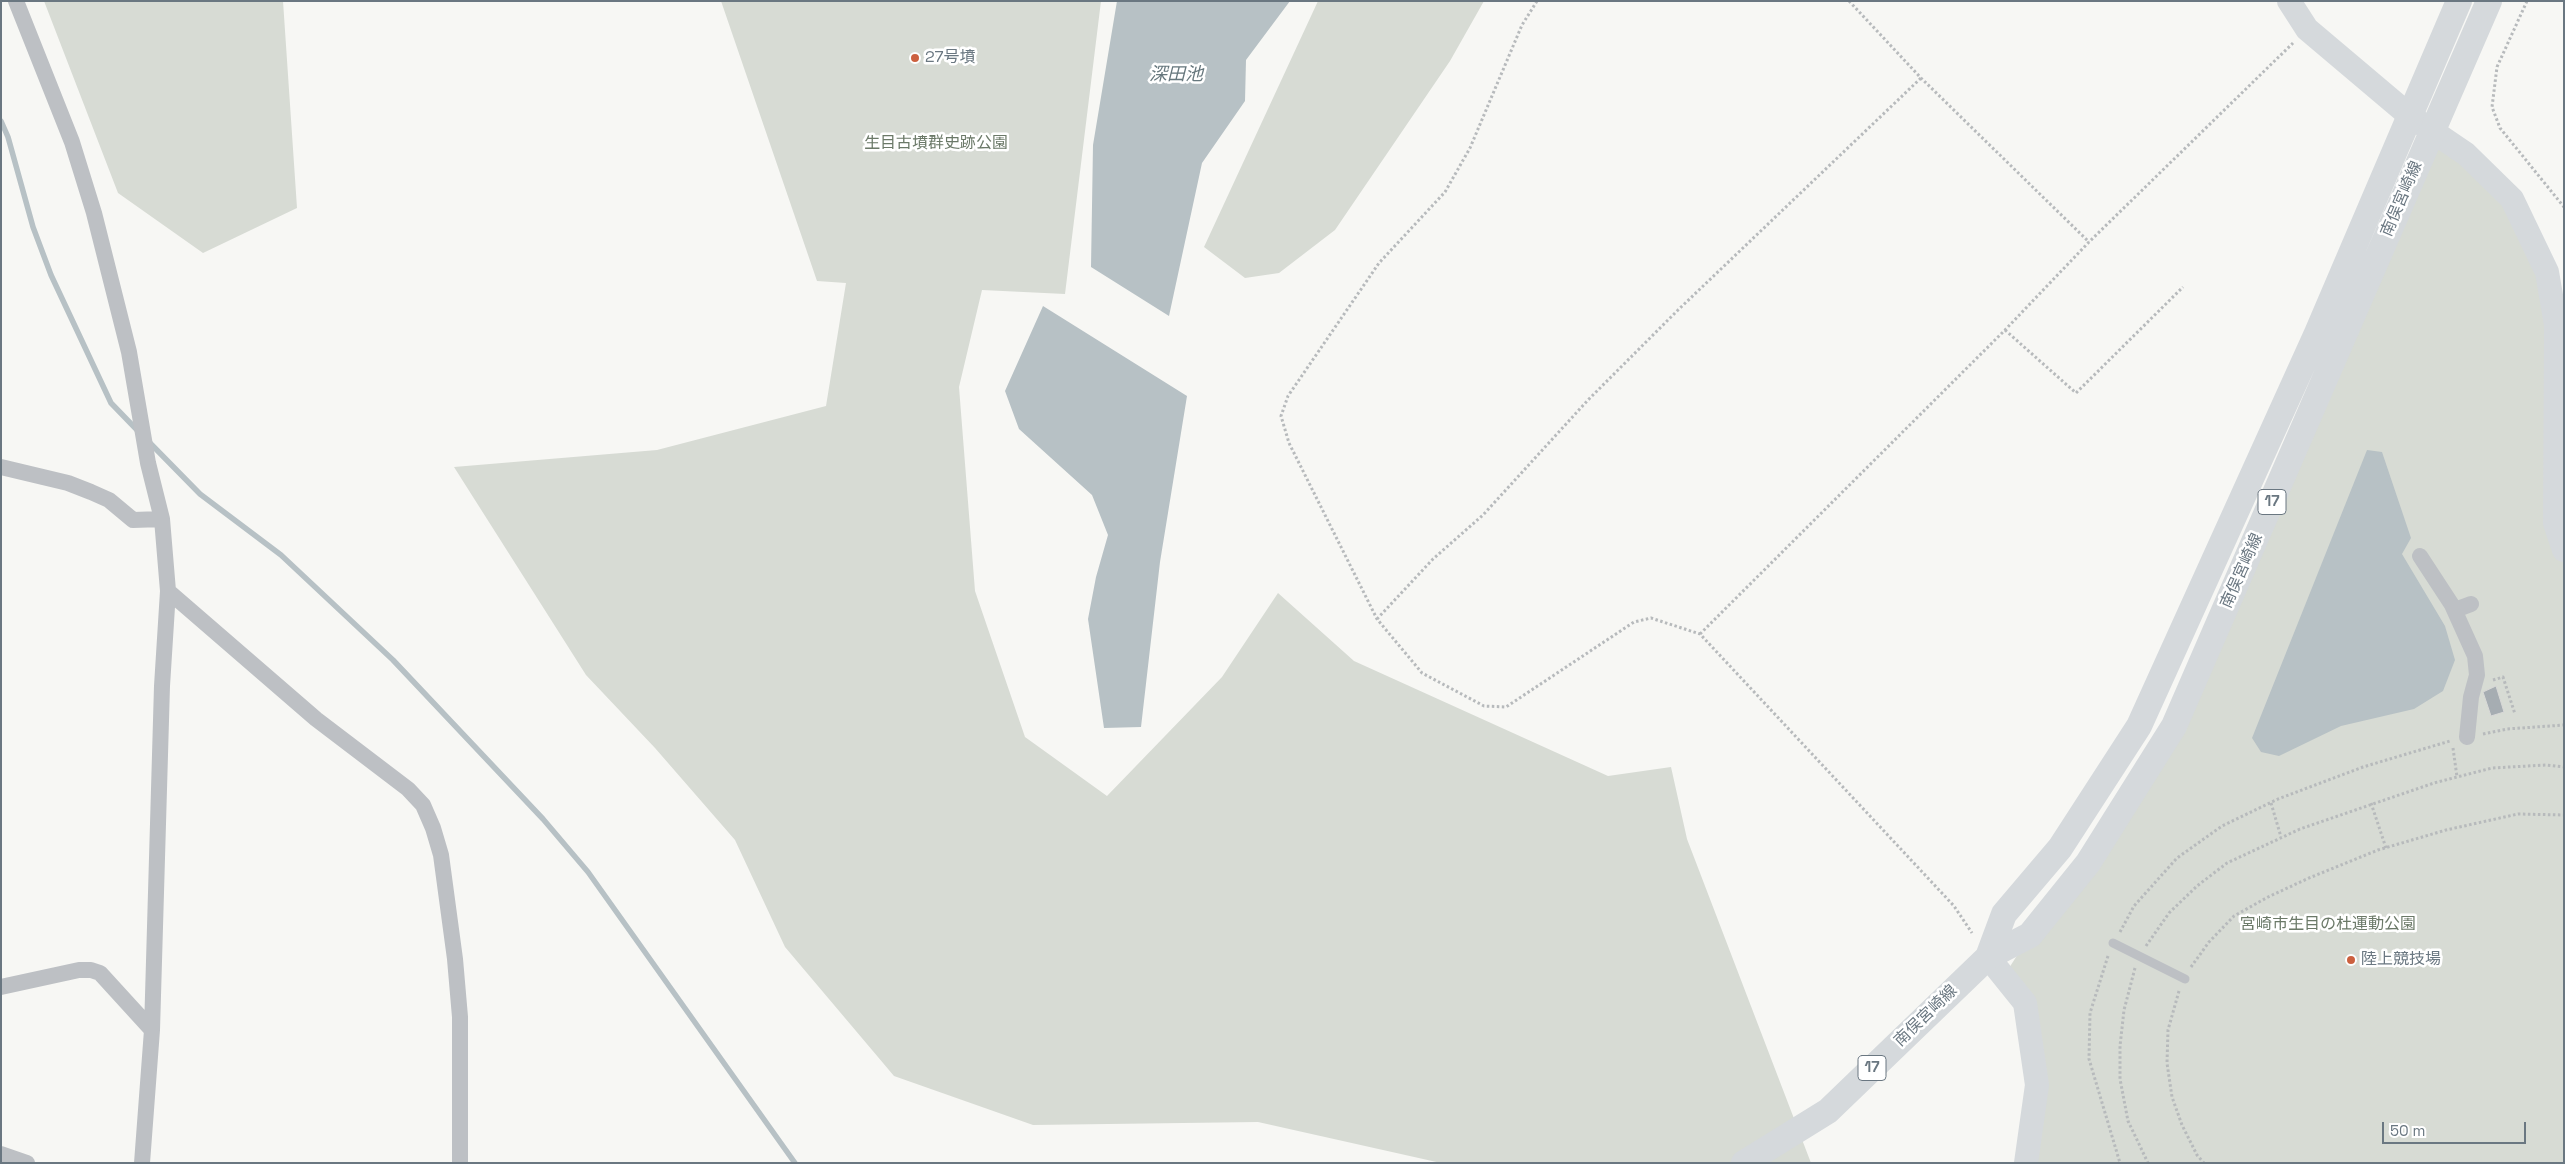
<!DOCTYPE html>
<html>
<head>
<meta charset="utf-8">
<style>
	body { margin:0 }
	#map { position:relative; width:2565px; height:1164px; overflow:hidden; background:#f7f7f4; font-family:"Space Grotesk",sans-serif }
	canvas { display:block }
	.frame { position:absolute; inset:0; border:2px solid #6a7781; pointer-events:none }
	.scale { position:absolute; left:2382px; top:1122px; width:144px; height:22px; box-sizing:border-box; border:2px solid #6a7781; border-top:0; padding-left:6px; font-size:15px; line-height:18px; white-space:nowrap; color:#6a7781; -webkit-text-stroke:4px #fff; paint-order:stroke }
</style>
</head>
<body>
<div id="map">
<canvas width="2565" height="1164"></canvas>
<div class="frame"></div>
<div class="scale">50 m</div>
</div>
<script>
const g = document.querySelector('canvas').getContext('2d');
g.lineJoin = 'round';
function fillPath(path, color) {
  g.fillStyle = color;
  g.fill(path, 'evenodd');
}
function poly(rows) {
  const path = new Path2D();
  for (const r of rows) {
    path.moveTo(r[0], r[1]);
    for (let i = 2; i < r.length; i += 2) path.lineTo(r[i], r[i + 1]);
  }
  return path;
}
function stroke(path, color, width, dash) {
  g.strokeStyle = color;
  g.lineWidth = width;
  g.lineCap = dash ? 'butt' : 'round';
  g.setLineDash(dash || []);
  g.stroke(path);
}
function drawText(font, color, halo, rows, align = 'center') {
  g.font = font + ' "Space Grotesk","Noto Sans JP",sans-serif';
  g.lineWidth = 5;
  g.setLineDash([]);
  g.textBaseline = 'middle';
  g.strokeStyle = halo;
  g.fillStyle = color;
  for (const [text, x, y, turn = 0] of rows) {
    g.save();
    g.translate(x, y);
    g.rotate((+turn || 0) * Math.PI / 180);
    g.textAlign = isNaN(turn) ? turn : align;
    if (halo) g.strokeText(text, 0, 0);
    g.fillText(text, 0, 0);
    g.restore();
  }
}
fillPath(poly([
	[44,1,283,1,297,208,203,253,118,193],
	[721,1,1101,1,1065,294,982,290,959,387,975,591,1025,737,1107,796,1222,677,1278,593,1354,661,1608,776,1671,767,1687,839,1811,1163,1441,1163,1258,1122,1033,1125,894,1076,785,947,735,840,655,748,586,675,454,467,657,450,826,406,846,283,817,281],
	[1318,1,1484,1,1450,61,1335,230,1279,273,1245,278,1204,247],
	[2432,129,2512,199,2547,272,2564,550,2564,1163,2026,1163,2025,1003,2004,976,2030,935,2174,726]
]), '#d7dbd4');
fillPath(poly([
	[1117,1,1290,1,1246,60,1245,101,1202,163,1169,316,1091,267,1093,145],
	[1043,306,1187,396,1160,562,1141,727,1104,728,1088,619,1096,577,1108,535,1092,495,1019,429,1005,391],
	[2367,450,2382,452,2411,538,2402,554,2445,626,2455,660,2443,691,2414,709,2341,726,2279,756,2261,752,2252,738]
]), '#b7c1c5');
stroke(poly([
	[1,121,8,137,33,227,51,275,111,403,139,432],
	[149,442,200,494,281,555,393,660,543,819,588,872,795,1163]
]), '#b7c1c5', 5.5);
const building = poly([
	[2496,686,2504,712,2491,716,2483,692,2496,686]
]);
fillPath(building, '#a6adb2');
stroke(building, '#d8d8d7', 1);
stroke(poly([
	[1537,1,1522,25,1470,148,1445,192,1379,263,1288,396,1281,416,1289,443,1377,619,1422,673,1484,706,1506,707,1634,622,1651,618,1700,634,1954,906,1972,933],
	[1849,1,1921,78,2089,242],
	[2527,1,2497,67,2492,107,2500,128,2564,207],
	[2005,330,2076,393,2183,287],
	[1377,619,1433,559,1483,515,1588,400,1678,310,1921,78],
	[1700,634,2005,330,2089,242,2293,43],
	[2493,680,2503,677,2515,714],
	[2483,734,2507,729,2564,725],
	[2453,748,2457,777],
	[2271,803,2281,837],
	[2371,803,2386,848],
	[2120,932,2134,906,2177,858,2222,826,2278,799,2363,767,2450,741],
	[2146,946,2169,913,2197,886,2227,863,2300,829,2434,783,2492,768,2546,765,2564,767],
	[2108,956,2090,1013,2089,1059,2120,1163],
	[2191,967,2209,942,2234,916,2268,897,2309,878,2378,850,2446,830,2518,814,2564,815],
	[2135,968,2124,1010,2120,1046,2120,1079,2128,1121,2148,1163],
	[2179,991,2168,1030,2167,1063,2172,1097,2182,1125,2197,1155,2204,1163]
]), '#b7babc', 3, [2.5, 2.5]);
stroke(poly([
	[2113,943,2185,979]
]), '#bdc0c4', 9);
stroke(poly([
	[16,1,72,142,94,213,129,352,148,463,162,519,168,591,162,686,152,1030,142,1163],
	[1,467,68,483,91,492,109,500,133,520,162,519],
	[2420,556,2452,605,2475,656,2477,675,2471,697,2467,737],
	[168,591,316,719,408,789,423,805,433,828,441,855,455,959,460,1017,460,1163],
	[2455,610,2471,604],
	[1,987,79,970,91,970,100,973,152,1030],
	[1,1154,27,1163]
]), '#bdc0c4', 16);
stroke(poly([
	[2289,1,2307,29,2410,116,2466,154,2512,199,2547,272,2556,325,2555,523,2564,550],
	[1988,957,2025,1003,2037,1085,2026,1163]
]), '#d5d9dc', 24);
stroke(poly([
	[1988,957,2004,914,2060,848,2139,726,2317,333,2459,1],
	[1744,1163,1828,1111,1988,957,2030,935,2088,863,2174,726,2489,1]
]), '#d5d9dc', 26);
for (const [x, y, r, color] of [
	[915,58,5,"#cc603f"],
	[2351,960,5,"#cc603f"]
]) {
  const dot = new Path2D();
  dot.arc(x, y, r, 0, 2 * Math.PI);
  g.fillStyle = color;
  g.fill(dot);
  stroke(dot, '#fff', 2);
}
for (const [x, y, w] of [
	[2272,502,28],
	[1872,1068,28]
]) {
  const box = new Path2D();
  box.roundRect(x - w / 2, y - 12.5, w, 25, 4);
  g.fillStyle = '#fff';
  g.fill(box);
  stroke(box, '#6a7781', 1);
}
drawText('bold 15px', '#6a7781', null, [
	["17",2272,502],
	["17",1872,1068]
]);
drawText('16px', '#6a7781', '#fff', [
	["27号墳",925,58],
	["陸上競技場",2361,960]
], 'left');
drawText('16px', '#6b7968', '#fff', [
	["生目古墳群史跡公園",936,144],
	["宮崎市生目の杜運動公園",2328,925]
]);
drawText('16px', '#6a7781', '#fff', [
	["南俣宮崎線",2402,199,-67],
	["南俣宮崎線",2242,571,-66],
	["南俣宮崎線",1926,1016,-44]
]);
drawText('italic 18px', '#66777d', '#fff', [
	["深田池",1176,75]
]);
</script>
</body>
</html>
